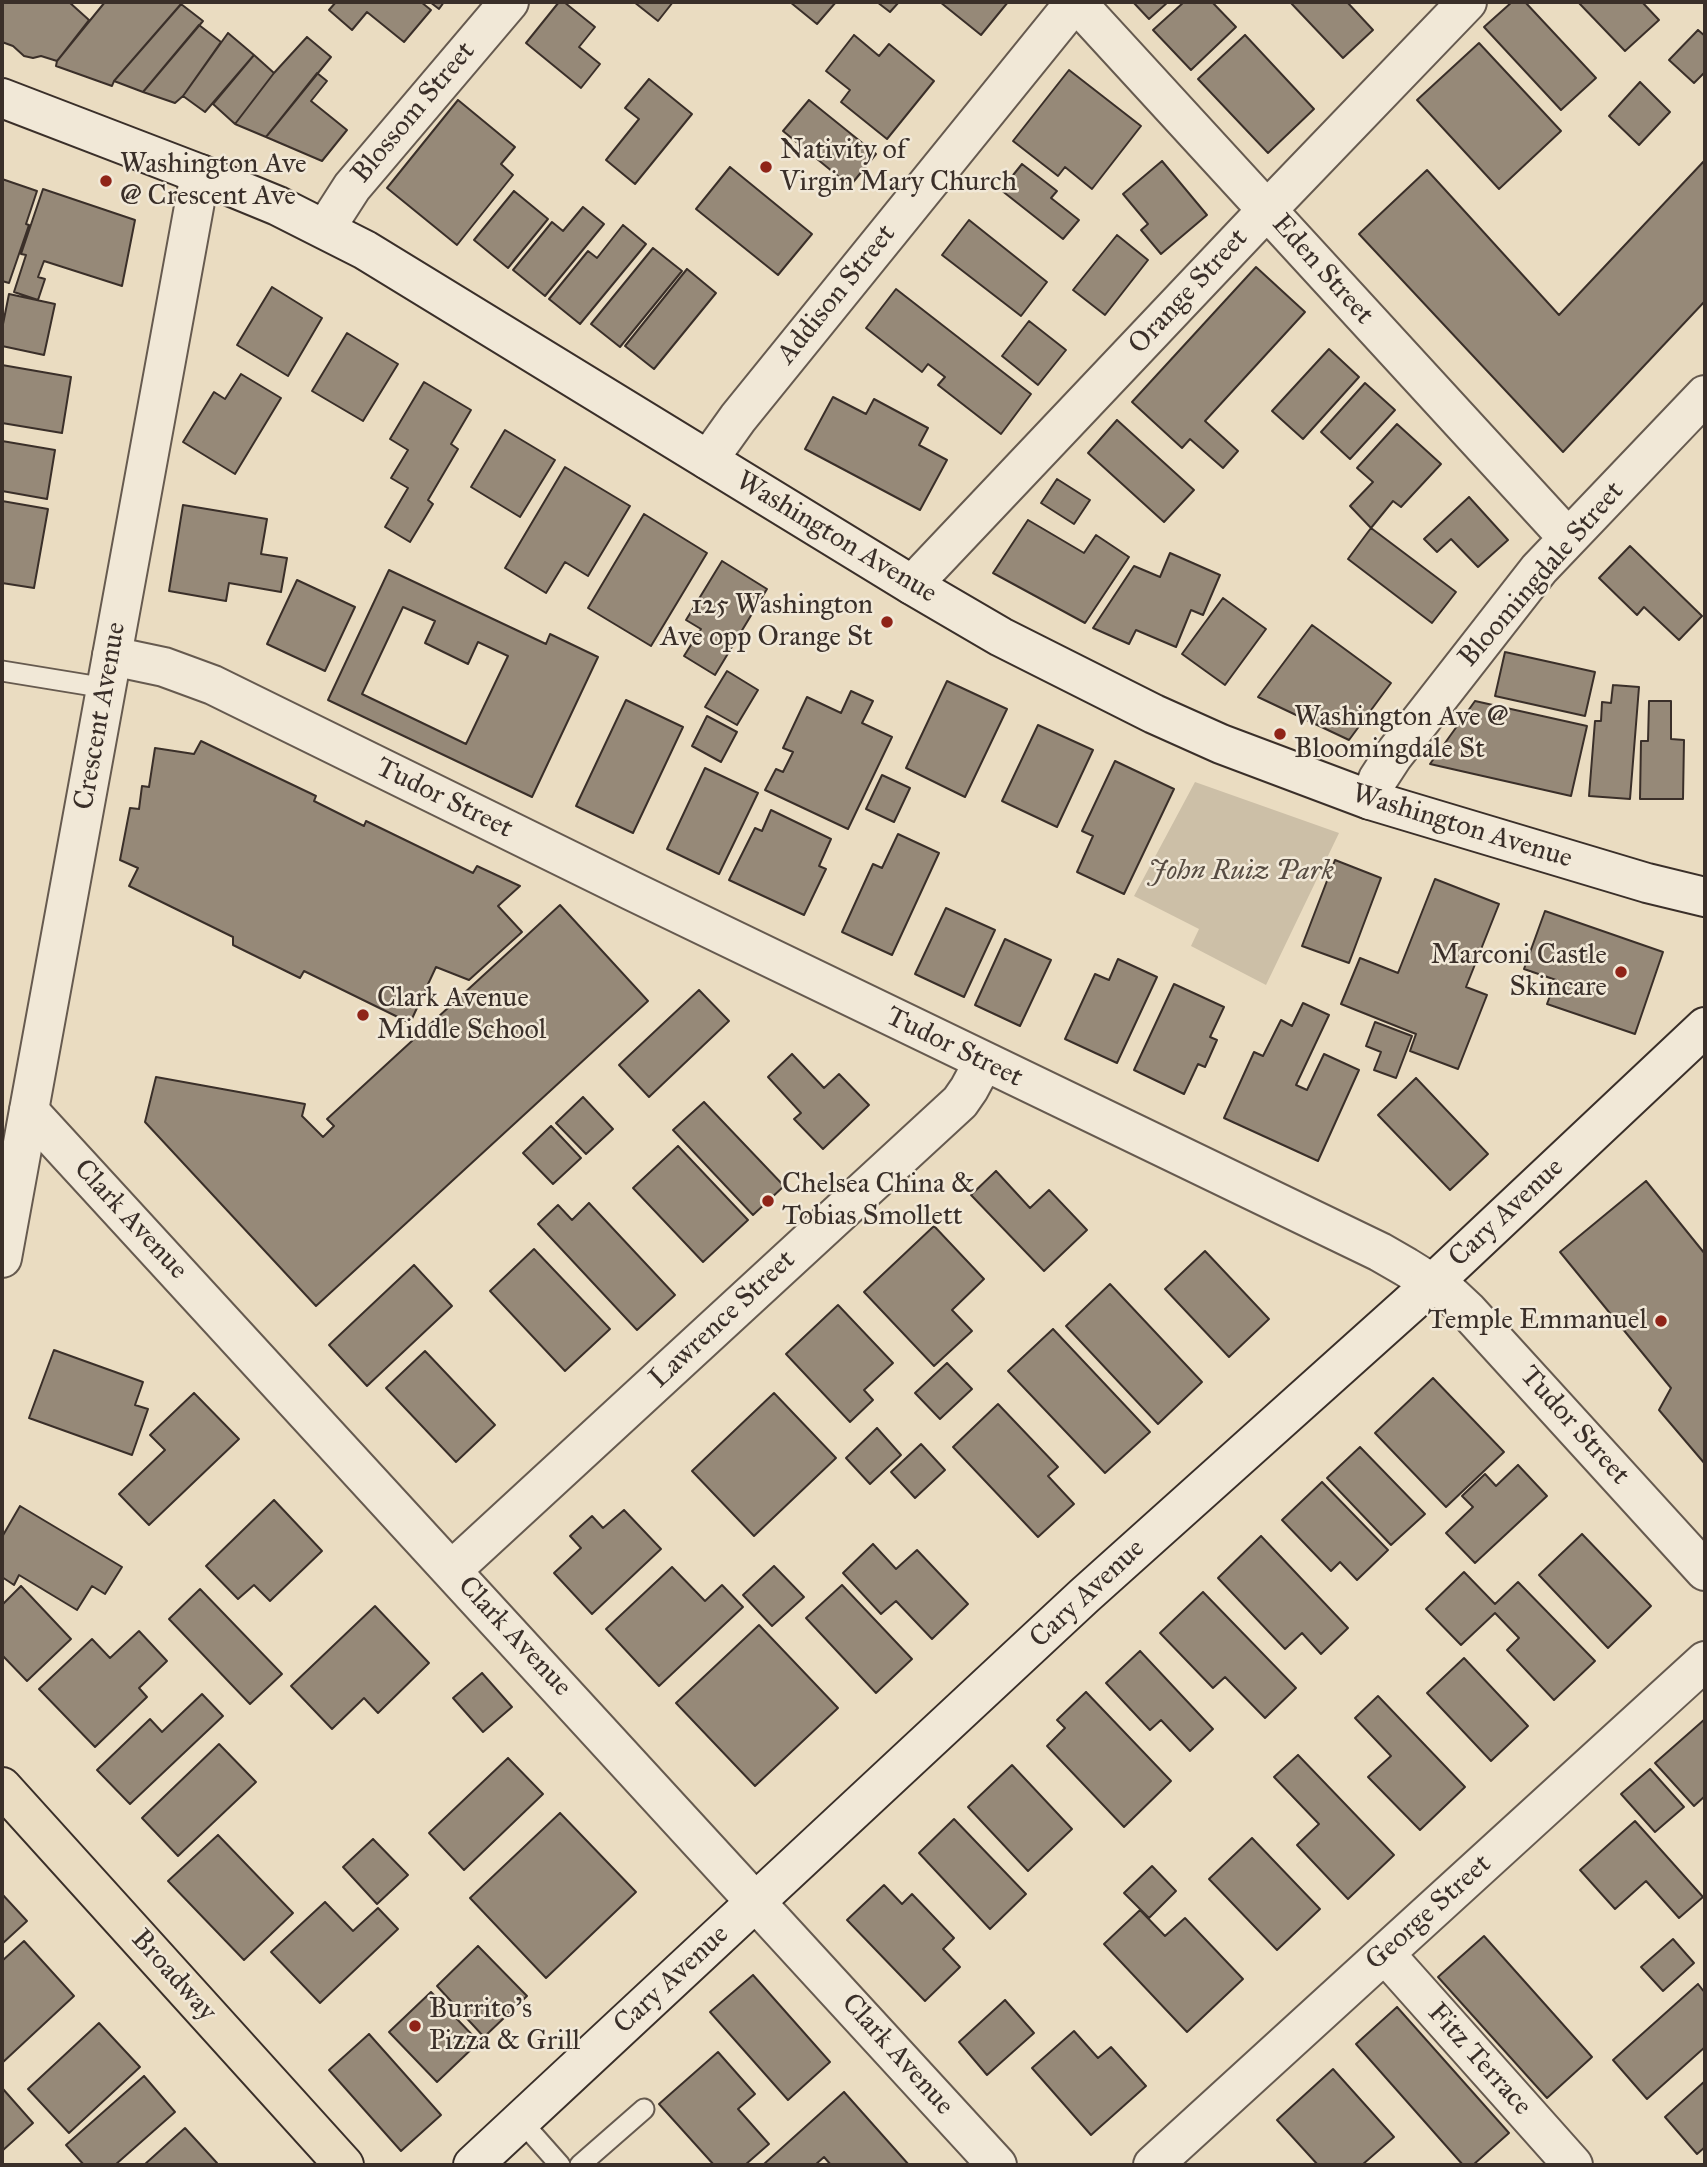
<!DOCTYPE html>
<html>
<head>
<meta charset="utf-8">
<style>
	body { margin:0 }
	#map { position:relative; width:1707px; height:2167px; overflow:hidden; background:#eadcc1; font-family:"IM FELL Great Primer",serif }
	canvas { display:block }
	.frame { position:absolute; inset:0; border:4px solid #3a2f29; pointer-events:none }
</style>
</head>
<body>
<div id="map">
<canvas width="1707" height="2167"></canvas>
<div class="frame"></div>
</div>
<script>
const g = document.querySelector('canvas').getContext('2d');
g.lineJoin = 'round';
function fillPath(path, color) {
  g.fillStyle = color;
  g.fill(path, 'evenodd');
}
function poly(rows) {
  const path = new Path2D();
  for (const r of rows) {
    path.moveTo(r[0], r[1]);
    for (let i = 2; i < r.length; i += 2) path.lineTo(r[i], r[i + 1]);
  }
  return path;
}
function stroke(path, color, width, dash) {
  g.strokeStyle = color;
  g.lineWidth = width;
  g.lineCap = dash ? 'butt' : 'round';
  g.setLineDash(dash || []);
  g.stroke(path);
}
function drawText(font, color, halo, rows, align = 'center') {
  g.font = font + ' "IM FELL Great Primer",serif';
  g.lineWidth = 5;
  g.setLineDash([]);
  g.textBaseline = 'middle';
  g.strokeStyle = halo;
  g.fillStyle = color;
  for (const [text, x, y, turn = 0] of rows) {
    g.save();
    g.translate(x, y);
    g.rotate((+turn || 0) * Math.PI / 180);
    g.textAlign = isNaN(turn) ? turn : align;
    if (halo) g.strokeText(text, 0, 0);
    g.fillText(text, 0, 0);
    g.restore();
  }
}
fillPath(poly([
	[1195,782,1339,833,1266,985,1191,946,1199,929,1134,896]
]), '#ccbfa7');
const building = poly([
	[2,2,69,2,89,20,57,61,41,56,33,58,24,56,13,46,2,42,2,2],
	[105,2,183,2,114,81,112,86,56,66,57,61,105,2],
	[336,2,421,2,431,10,404,42,367,12,352,30,329,10,336,2],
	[430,2,444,2,439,9,430,2],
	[559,2,564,2,595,27,579,47,600,64,581,88,526,43,559,2],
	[634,2,673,2,658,21,634,2],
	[790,2,836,2,817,24,790,2],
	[877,2,899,2,890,12,877,2],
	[940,2,1008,2,981,35,940,2],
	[1133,2,1168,2,1149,19,1133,2],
	[1184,2,1212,2,1236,27,1191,70,1153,30,1184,2],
	[1290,2,1347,2,1373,30,1343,58,1290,2],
	[1512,2,1525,2,1596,78,1561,110,1484,27,1512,2],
	[1578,2,1642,2,1659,20,1625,51,1578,2],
	[181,4,203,21,143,92,114,81,181,4],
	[199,25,221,42,183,96,175,103,143,92,199,25],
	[1698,30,1705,36,1705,72,1694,83,1669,60,1698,30],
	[228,33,254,55,205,112,183,96,228,33],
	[854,35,879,56,889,44,934,81,887,139,841,102,850,90,826,71,854,35],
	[1245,35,1314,109,1268,153,1198,79,1245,35],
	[307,37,331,57,266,137,235,124,274,73,307,37],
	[1479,43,1561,131,1499,189,1417,100,1479,43],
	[254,55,274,73,235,124,213,104,254,55],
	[1069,70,1141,126,1092,189,1065,167,1058,176,1013,141,1069,70],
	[317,73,327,81,311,101,347,130,322,161,266,137,317,73],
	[649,79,692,114,635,184,606,160,639,119,625,108,649,79],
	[1640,82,1670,112,1639,145,1609,116,1640,82],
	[458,100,515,147,501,164,513,175,457,245,387,188,458,100],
	[809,100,876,154,850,186,783,131,809,100],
	[1705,160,1705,301,1563,452,1359,234,1427,170,1559,315,1705,160],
	[1162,161,1207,215,1161,254,1141,230,1148,224,1123,194,1162,161],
	[1022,164,1057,191,1051,198,1079,220,1063,239,1001,190,1022,164],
	[730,167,812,234,778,275,696,209,730,167],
	[2,179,37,191,26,224,29,225,9,283,2,281,2,179],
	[43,189,135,220,122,286,44,261,38,277,45,279,38,300,14,292,26,255,21,254,43,189],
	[514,191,548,219,508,268,474,240,514,191],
	[583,207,604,224,545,296,513,270,552,222,563,231,583,207],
	[969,220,1047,282,1021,316,942,255,969,220],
	[623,225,646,244,580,324,549,299,588,251,597,258,623,225],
	[1117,235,1148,260,1105,315,1073,290,1117,235],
	[653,248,682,271,620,347,591,324,653,248],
	[1256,267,1305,312,1205,421,1238,451,1223,468,1190,439,1182,448,1132,402,1256,267],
	[687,269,716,293,654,369,625,346,687,269],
	[272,287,322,318,288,376,237,345,272,287],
	[896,289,1031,394,1001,434,938,385,945,377,928,364,922,372,866,328,896,289],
	[9,294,55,304,44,355,2,346,2,329,9,294],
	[1029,321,1066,350,1038,385,1002,356,1029,321],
	[347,333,398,364,363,421,312,391,347,333],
	[1329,349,1359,377,1303,439,1272,411,1329,349],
	[2,365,71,377,62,433,2,423,2,365],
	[241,374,281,398,235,474,183,442,214,392,225,399,241,374],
	[424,382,471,410,451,444,458,449,428,500,433,504,410,542,385,527,408,488,391,478,408,450,390,439,424,382],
	[1365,383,1395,410,1350,459,1321,432,1365,383],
	[833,397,866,414,874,399,928,428,919,445,947,460,920,510,805,449,833,397],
	[1117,420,1194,490,1164,522,1088,453,1117,420],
	[1397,424,1441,464,1401,507,1393,501,1371,528,1350,506,1373,482,1357,468,1397,424],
	[505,430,555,460,520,517,471,487,505,430],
	[2,441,55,450,47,499,2,491,2,441],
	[565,467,630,506,588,576,565,562,546,593,505,568,565,467],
	[1057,479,1090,500,1074,524,1041,503,1057,479],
	[1469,497,1508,540,1478,567,1451,539,1437,552,1424,539,1469,497],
	[2,501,48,509,34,588,2,583,2,501],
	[183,505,267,519,261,554,287,558,281,592,229,583,226,601,169,591,183,505],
	[644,514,707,553,651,646,588,608,644,514],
	[1028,520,1084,553,1096,535,1129,557,1085,623,993,573,1028,520],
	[1371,528,1456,592,1432,623,1348,559,1371,528],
	[1630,546,1702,616,1679,640,1644,607,1637,615,1599,578,1630,546],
	[1170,553,1220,575,1203,615,1191,610,1176,647,1136,630,1129,644,1093,628,1134,566,1160,577,1170,553],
	[722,561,767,589,715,675,684,656,701,629,686,620,722,561],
	[389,570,546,644,550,634,598,657,532,797,328,700,389,570],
	[403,607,435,621,425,643,468,664,478,642,508,656,466,744,362,694,403,607],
	[297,580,355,607,325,671,267,644,297,580],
	[1223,598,1266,629,1225,685,1182,654,1223,598],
	[1312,625,1391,683,1349,740,1258,697,1312,625],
	[1505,652,1595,672,1585,716,1495,696,1505,652],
	[727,671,758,690,737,725,705,707,727,671],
	[947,681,1007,709,965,797,906,768,947,681],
	[1613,685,1639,687,1630,799,1589,796,1595,721,1601,721,1602,702,1611,703,1613,685],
	[851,691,873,701,862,723,892,737,848,829,765,790,776,769,783,772,793,752,783,748,807,697,841,713,851,691],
	[626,700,683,727,633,833,576,806,626,700],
	[1475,701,1587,726,1571,796,1430,764,1475,701],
	[1649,701,1671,701,1671,739,1684,740,1683,799,1640,799,1641,741,1648,741,1649,701],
	[707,716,737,732,721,762,692,746,707,716],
	[1038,725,1093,750,1057,827,1002,801,1038,725],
	[201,741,316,796,314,801,364,826,366,821,473,873,477,866,520,886,498,906,522,932,469,980,436,967,410,1023,304,971,300,978,233,945,233,937,129,886,138,868,120,860,130,808,139,809,142,786,149,787,155,748,194,754,201,741],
	[1115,761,1174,789,1124,894,1077,872,1093,836,1082,831,1115,761],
	[705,768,758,793,719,874,667,849,705,768],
	[882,775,910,788,894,822,866,809,882,775],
	[771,810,831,839,819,866,826,869,804,915,729,880,755,828,762,831,771,810],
	[898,834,939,853,892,955,842,932,873,864,882,868,898,834],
	[1335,860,1381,878,1349,963,1302,946,1335,860],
	[1435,879,1499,904,1466,987,1487,995,1458,1069,1410,1051,1416,1034,1341,1004,1360,958,1398,973,1435,879],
	[560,905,648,1001,316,1306,145,1122,156,1077,305,1104,302,1116,323,1137,334,1126,327,1119,560,905],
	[946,908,995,930,964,997,915,974,946,908],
	[1545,911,1663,952,1635,1034,1547,1004,1556,980,1524,969,1545,911],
	[1005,939,1051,960,1020,1026,975,1005,1005,939],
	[1118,959,1157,977,1117,1063,1065,1039,1095,974,1109,980,1118,959],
	[1174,984,1224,1007,1210,1037,1217,1040,1205,1067,1198,1064,1184,1094,1134,1070,1174,984],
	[699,990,729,1021,649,1097,619,1065,699,990],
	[1303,1003,1329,1015,1296,1085,1307,1090,1324,1054,1359,1070,1318,1161,1224,1118,1254,1052,1263,1056,1281,1020,1292,1026,1303,1003],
	[1375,1022,1412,1036,1396,1078,1374,1070,1381,1052,1366,1046,1375,1022],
	[792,1054,824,1088,839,1074,869,1105,823,1149,794,1119,801,1113,768,1077,792,1054],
	[1416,1078,1488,1154,1450,1190,1378,1115,1416,1078],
	[583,1097,613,1129,586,1154,556,1123,583,1097],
	[704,1102,784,1186,753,1215,673,1130,704,1102],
	[551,1126,581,1158,553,1184,523,1153,551,1126],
	[678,1146,748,1220,703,1262,633,1188,678,1146],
	[996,1171,1030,1208,1049,1190,1087,1230,1044,1271,971,1195,996,1171],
	[1646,1181,1705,1254,1705,1464,1659,1410,1671,1388,1560,1252,1646,1181],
	[589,1203,675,1295,637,1330,538,1224,558,1205,572,1220,589,1203],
	[934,1226,984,1279,952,1310,972,1331,934,1366,864,1292,934,1226],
	[534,1249,610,1329,565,1371,490,1291,534,1249],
	[1205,1251,1269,1319,1229,1357,1165,1289,1205,1251],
	[414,1265,452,1306,367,1386,329,1345,414,1265],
	[1110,1284,1202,1382,1158,1424,1066,1326,1110,1284],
	[838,1305,893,1363,864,1390,873,1400,850,1422,786,1354,838,1305],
	[1053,1329,1150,1432,1105,1473,1008,1371,1053,1329],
	[54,1350,143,1382,135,1405,148,1409,132,1455,29,1418,54,1350],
	[425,1351,495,1425,456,1462,386,1388,425,1351],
	[947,1363,972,1389,940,1419,915,1393,947,1363],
	[1433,1378,1504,1452,1446,1507,1375,1433,1433,1378],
	[194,1393,239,1439,149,1525,119,1494,165,1450,150,1435,194,1393],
	[774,1393,836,1458,754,1536,692,1471,774,1393],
	[998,1404,1058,1467,1048,1476,1074,1504,1038,1537,953,1447,998,1404],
	[877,1428,901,1455,870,1484,846,1458,877,1428],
	[921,1444,945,1470,915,1498,891,1472,921,1444],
	[1360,1447,1425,1514,1391,1545,1327,1478,1360,1447],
	[1518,1465,1547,1496,1475,1563,1446,1533,1473,1507,1462,1496,1485,1474,1496,1486,1518,1465],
	[1322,1482,1388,1550,1357,1580,1340,1562,1331,1571,1282,1520,1322,1482],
	[274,1500,322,1551,270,1601,254,1585,238,1599,206,1566,274,1500],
	[20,1506,122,1567,105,1594,92,1586,77,1610,19,1575,14,1585,2,1577,2,1537,20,1506],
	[624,1510,661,1549,592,1614,554,1573,581,1548,570,1536,592,1516,603,1528,624,1510],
	[1582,1534,1651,1606,1608,1648,1539,1575,1582,1534],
	[1261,1536,1348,1628,1321,1654,1302,1633,1285,1649,1218,1578,1261,1536],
	[873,1544,896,1569,917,1550,968,1604,932,1639,896,1601,881,1614,843,1573,873,1544],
	[774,1566,804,1597,772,1626,743,1595,774,1566],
	[672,1567,705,1601,722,1585,743,1607,659,1686,606,1629,672,1567],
	[1464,1572,1495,1604,1518,1582,1595,1661,1554,1700,1507,1650,1519,1638,1495,1613,1461,1645,1426,1609,1464,1572],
	[842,1585,912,1659,876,1693,806,1618,842,1585],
	[21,1586,71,1639,27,1681,2,1655,2,1605,21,1586],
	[200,1589,282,1674,250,1704,169,1619,200,1589],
	[1203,1592,1296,1688,1265,1718,1225,1677,1213,1688,1160,1633,1203,1592],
	[375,1606,429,1663,378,1713,364,1698,332,1729,291,1686,375,1606],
	[759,1625,838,1708,755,1786,676,1703,759,1625],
	[139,1631,167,1661,139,1688,147,1697,95,1747,39,1689,92,1639,110,1658,139,1631],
	[1140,1651,1213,1729,1190,1751,1161,1720,1150,1730,1106,1683,1140,1651],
	[1464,1658,1528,1726,1491,1761,1427,1693,1464,1658],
	[482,1673,512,1707,483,1732,453,1698,482,1673],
	[1086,1692,1171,1781,1124,1827,1047,1746,1065,1728,1057,1720,1086,1692],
	[202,1694,223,1716,130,1804,97,1770,150,1719,162,1732,202,1694],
	[1378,1696,1465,1787,1420,1830,1368,1777,1391,1756,1355,1718,1378,1696],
	[1705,1719,1705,1796,1694,1806,1655,1763,1705,1719],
	[219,1744,256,1782,178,1856,142,1818,219,1744],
	[1298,1755,1394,1855,1348,1899,1297,1845,1319,1824,1274,1777,1298,1755],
	[508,1758,543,1794,464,1870,429,1833,508,1758],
	[1012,1765,1072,1829,1028,1871,968,1807,1012,1765],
	[1650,1769,1684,1807,1655,1832,1621,1794,1650,1769],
	[560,1813,636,1892,546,1978,470,1898,560,1813],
	[954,1819,1026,1894,990,1929,919,1853,954,1819],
	[1635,1821,1703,1897,1679,1918,1646,1881,1615,1909,1580,1870,1635,1821],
	[218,1835,293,1913,244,1960,168,1881,218,1835],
	[1252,1838,1320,1909,1277,1950,1209,1879,1252,1838],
	[373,1839,408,1875,377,1904,343,1867,373,1839],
	[1152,1866,1176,1891,1149,1918,1124,1893,1152,1866],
	[884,1885,902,1904,912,1894,954,1938,943,1949,960,1967,925,2001,847,1920,884,1885],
	[2,1894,27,1921,2,1944,2,1894],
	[325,1902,353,1931,378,1908,398,1929,320,2003,271,1952,325,1902],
	[1140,1910,1165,1936,1185,1918,1243,1979,1187,2032,1104,1944,1140,1910],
	[1484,1936,1592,2057,1547,2098,1438,1977,1484,1936],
	[1673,1939,1694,1963,1663,1991,1641,1967,1673,1939],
	[24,1941,74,1996,2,2063,2,1961,24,1941],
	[478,1946,527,1996,484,2037,437,1986,478,1946],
	[753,1975,830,2062,788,2100,710,2012,753,1975],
	[1698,1984,1705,1993,1705,2047,1647,2099,1613,2060,1698,1984],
	[431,1992,479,2042,437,2082,389,2032,431,1992],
	[1005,2000,1034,2033,987,2075,959,2042,1005,2000],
	[1397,2007,1509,2133,1473,2165,1463,2165,1356,2044,1397,2007],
	[99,2023,140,2067,69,2133,28,2089,99,2023],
	[1074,2031,1098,2058,1111,2047,1146,2086,1091,2135,1032,2068,1074,2031],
	[369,2034,441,2115,401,2151,329,2070,369,2034],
	[718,2052,755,2094,738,2109,769,2144,745,2165,714,2165,659,2104,718,2052],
	[1333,2069,1394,2137,1362,2165,1318,2165,1277,2120,1333,2069],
	[144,2076,175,2112,115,2165,84,2165,66,2145,144,2076],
	[1705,2081,1705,2147,1697,2154,1665,2117,1705,2081],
	[3,2089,33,2123,2,2151,2,2090,3,2089],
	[844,2092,909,2165,831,2165,824,2157,815,2165,765,2165,764,2164,844,2092],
	[185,2128,217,2163,215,2165,144,2165,185,2128]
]);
fillPath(building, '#968978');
stroke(building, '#3a2f29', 2);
const service = poly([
	[2,671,106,688],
	[521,2121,560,2165],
	[580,2165,644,2109]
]);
const minor = poly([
	[1076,2,1568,538],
	[325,229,352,187,509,2],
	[708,460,738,418,1075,2],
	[912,585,1267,210,1467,2],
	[112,656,164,667,213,685,632,891,1380,1252,1406,1267,1451,1295,1467,1310,1705,1571],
	[1370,800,1378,779,1393,756,1539,569,1705,395],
	[29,1111,997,2165],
	[452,1570,960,1102,969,1089,983,1063],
	[1385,1954,1573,2165],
	[1153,2165,1705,1661]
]);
const tertiary = poly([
	[2,1258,200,174]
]);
const secondary = poly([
	[2,98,200,174,278,206,365,250,912,585,1001,637,1154,714,1221,744,1370,800,1647,883,1705,897],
	[473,2165,1084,1596,1433,1283,1705,1027]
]);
const primary = poly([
	[2,1787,344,2165]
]);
stroke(service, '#665a4f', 23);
stroke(minor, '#665a4f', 42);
stroke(tertiary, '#665a4f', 42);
stroke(secondary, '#3a2f29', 42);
stroke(primary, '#3a2f29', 42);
stroke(service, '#f1e8d7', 19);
stroke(minor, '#f1e8d7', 38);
stroke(tertiary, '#f1e8d7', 38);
stroke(secondary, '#f1e8d7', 38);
stroke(primary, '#eadcc1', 38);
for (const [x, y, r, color] of [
	[766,167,7,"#8f2418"],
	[106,181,7,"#8f2418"],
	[887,622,7,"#8f2418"],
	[1280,734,7,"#8f2418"],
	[1621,972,7,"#8f2418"],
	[363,1015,7,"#8f2418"],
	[768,1201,7,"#8f2418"],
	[1661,1321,7,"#8f2418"],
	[415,2026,7,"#8f2418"]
]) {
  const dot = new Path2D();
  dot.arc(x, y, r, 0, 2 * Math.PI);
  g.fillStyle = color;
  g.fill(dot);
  stroke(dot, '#f1e8d7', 2.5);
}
drawText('28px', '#3a2f29', '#f1e8d7', [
	["Blossom Street",414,113,-50],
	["Eden Street",1322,270,48],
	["Orange Street",1189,292,-47],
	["Addison Street",837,295,-51],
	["Washington Avenue",836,538,31],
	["Bloomingdale Street",1542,575,-49],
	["Crescent Avenue",101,716,-80],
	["Tudor Street",444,799,26],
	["Washington Avenue",1462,827,17],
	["Tudor Street",954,1048,26],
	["Cary Avenue",1507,1213,-43],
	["Clark Avenue",130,1220,47],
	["Lawrence Street",723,1320,-43],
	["Tudor Street",1574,1426,48],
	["Cary Avenue",1088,1594,-43],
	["Clark Avenue",514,1637,47],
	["George Street",1429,1913,-42],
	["Broadway",173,1976,48],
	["Cary Avenue",672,1980,-43],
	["Clark Avenue",897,2055,48],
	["Fitz Terrace",1479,2060,48]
]);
drawText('28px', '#3a2f29', '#f1e8d7', [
	["Nativity of",780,151],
	["Virgin Mary Church",780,183],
	["Washington Ave",120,165],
	["@ Crescent Ave",120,197],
	["125 Washington",873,606,"right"],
	["Ave opp Orange St",873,638,"right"],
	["Washington Ave @",1294,718],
	["Bloomingdale St",1294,750],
	["Marconi Castle",1607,956,"right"],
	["Skincare",1607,988,"right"],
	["Clark Avenue",377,999],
	["Middle School",377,1031],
	["Chelsea China &",782,1185],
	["Tobias Smollett",782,1217],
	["Temple Emmanuel",1647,1321,"right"],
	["Burrito's",429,2010],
	["Pizza & Grill",429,2042]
], 'left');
drawText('italic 28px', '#574c42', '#f1e8d7', [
	["John Ruiz Park",1241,872]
]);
</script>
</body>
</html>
